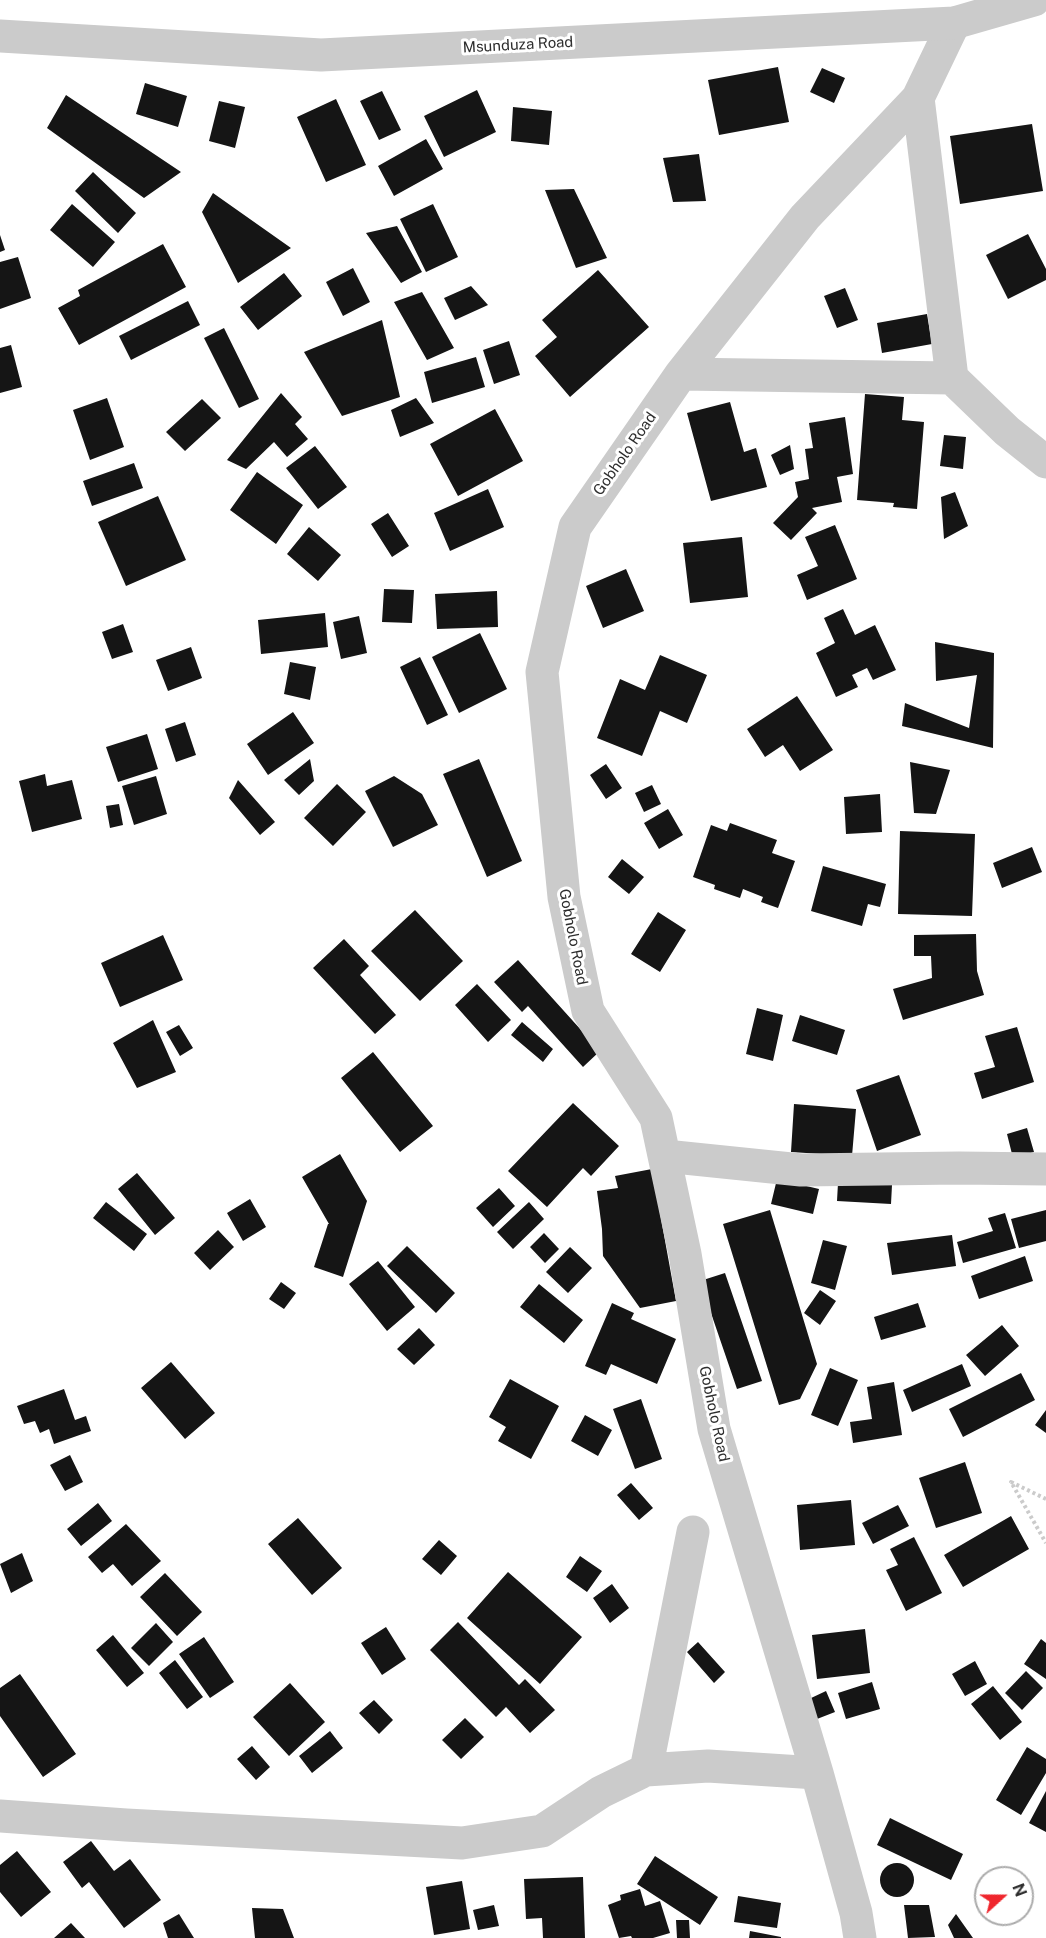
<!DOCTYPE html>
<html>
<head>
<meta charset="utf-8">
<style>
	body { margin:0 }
	#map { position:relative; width:1046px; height:1938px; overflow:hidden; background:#fff; font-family:"Public Sans",sans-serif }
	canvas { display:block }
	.north { position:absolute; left:974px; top:1866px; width:60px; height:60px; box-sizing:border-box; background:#fff; border:2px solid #ababab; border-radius:50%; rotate:69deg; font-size:16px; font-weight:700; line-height:24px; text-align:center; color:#2e2e2e }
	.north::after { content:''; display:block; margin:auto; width:21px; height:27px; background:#ef262d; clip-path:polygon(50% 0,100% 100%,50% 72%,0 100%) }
</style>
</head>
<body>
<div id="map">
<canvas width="1046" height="1938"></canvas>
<div class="north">N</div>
</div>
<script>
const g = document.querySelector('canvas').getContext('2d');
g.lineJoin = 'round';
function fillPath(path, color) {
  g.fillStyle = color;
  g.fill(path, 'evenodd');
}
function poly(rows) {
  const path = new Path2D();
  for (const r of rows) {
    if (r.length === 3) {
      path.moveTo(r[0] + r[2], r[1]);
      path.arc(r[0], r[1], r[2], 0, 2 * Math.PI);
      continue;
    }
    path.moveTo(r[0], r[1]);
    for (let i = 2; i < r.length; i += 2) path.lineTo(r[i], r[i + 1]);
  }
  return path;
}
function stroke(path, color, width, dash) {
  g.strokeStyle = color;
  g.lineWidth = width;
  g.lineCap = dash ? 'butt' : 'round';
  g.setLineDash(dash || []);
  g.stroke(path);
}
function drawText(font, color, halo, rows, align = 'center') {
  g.font = font + ' "Public Sans",sans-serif';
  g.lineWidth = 6;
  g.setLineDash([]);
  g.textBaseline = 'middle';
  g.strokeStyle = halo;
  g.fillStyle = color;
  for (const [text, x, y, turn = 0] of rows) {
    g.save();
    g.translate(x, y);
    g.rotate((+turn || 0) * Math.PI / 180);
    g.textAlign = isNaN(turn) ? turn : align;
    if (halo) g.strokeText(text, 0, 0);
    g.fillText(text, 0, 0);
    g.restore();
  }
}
fillPath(poly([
	[778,67,789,122,719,135,708,80],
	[822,68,845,78,834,103,810,92],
	[145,83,187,96,178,127,136,114],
	[477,90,496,132,444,157,424,116],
	[382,91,401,130,379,140,360,101],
	[66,95,181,172,144,198,47,128],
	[336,99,366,165,326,182,297,117],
	[219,101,245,107,235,148,209,141],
	[513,107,552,111,549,145,511,141],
	[1032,124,1043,191,960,204,950,136],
	[426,139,443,169,394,196,378,166],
	[699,154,706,201,673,202,663,158],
	[93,172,136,213,118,233,75,191],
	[574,189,607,258,576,268,545,190],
	[213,193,291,248,238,283,202,212],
	[72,204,115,242,93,267,50,230],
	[433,204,458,257,426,272,400,219],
	[397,226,422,272,401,283,366,233],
	[1028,234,1046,269,1046,280,1008,299,986,255],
	[0,235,5,250,0,252],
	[163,244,186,287,79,345,58,308,80,296,78,290],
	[18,257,31,298,0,309,0,262],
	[353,268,370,302,343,316,326,282],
	[598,270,649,327,570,397,535,356,557,337,542,320],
	[284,273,302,296,258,330,240,307],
	[471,286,488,305,455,320,444,298],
	[845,288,858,320,837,328,824,296],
	[422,292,454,348,427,360,394,302],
	[188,301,200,325,131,360,119,336],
	[927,314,932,344,882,353,877,323],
	[382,320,400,397,342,416,304,352],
	[224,328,259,399,239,408,204,338],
	[509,341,520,375,494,384,483,350],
	[11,345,22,387,0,393,0,348],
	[476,357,485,387,432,403,424,372],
	[281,393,302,417,295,424,308,439,287,457,274,442,246,469,227,460],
	[865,394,904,397,902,420,924,422,917,509,893,507,894,503,857,500],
	[107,398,124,447,90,460,73,410],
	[416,398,434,423,400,437,391,410],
	[202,399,221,418,185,451,166,432],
	[730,402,744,452,756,448,767,487,711,501,687,413],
	[495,409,523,461,458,496,430,444],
	[845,417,853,474,837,477,842,502,812,508,817,513,791,540,773,523,798,497,795,482,809,479,805,449,813,448,809,423],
	[944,435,966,437,963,469,940,466],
	[790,445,794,469,780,475,771,455],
	[315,446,347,487,318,509,286,468],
	[134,463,143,488,92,506,83,481],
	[257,472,303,505,276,544,230,510],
	[488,489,504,527,450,551,434,513],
	[955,492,968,526,944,539,941,497],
	[158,496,186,560,126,586,98,522],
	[388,513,409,546,392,557,371,524],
	[835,525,857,579,807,600,797,575,818,566,805,537],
	[309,527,341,555,318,581,287,554],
	[742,537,748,597,690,603,683,543],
	[626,569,644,611,603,628,586,586],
	[384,589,414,590,412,623,382,622],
	[497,591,498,627,437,629,435,594],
	[843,609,855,635,875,625,896,670,873,680,867,668,852,675,858,687,836,697,816,653,835,643,824,618],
	[325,613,328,647,261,654,258,620],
	[359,616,367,653,341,659,333,622],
	[123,624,133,652,112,659,102,632],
	[480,633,507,689,459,713,432,657],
	[935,642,994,653,993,748,902,726,905,703,969,728,977,675,936,681],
	[191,647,202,678,168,691,156,660],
	[660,655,707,675,687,723,660,711,642,756,597,738,620,679,645,690],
	[420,657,448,715,427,725,400,667],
	[290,662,316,667,310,700,284,694],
	[797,696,833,750,800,771,783,745,765,757,747,729],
	[293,712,314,743,268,775,247,744],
	[185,722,196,755,176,762,165,729],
	[147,734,158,769,118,782,106,747],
	[310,759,314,781,299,795,284,780],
	[479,759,522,861,487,877,443,774],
	[910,762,950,770,936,814,914,813],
	[606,764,622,788,606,799,590,775],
	[45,774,47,786,72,780,82,819,32,832,19,781],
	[156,776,167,814,134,825,122,786],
	[394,776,422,794,438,825,393,847,365,791],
	[238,780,275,822,260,835,229,798],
	[337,784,366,812,333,846,304,818],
	[652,785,661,804,644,812,635,793],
	[880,794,882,832,846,834,844,797],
	[119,804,123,825,110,828,106,806],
	[668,809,683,835,659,849,644,823],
	[730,823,777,840,772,853,795,861,778,908,761,902,763,897,743,889,740,898,714,889,715,885,693,877,711,825,727,831],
	[900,831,975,834,972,916,898,914],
	[1032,847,1042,872,1002,888,993,863],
	[622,859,644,877,629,894,608,877],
	[823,866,886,884,880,907,868,904,862,926,811,911],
	[415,910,463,961,420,1001,371,951],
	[658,912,686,930,660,972,631,954],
	[976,934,977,971,984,995,903,1020,893,989,932,978,931,956,914,956,914,935],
	[163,935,183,980,120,1007,101,963],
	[344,939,369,966,360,975,396,1015,375,1034,313,968],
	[518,960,600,1051,583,1067,528,1006,522,1012,494,982],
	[477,984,511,1020,488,1042,455,1005],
	[757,1008,783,1015,773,1061,746,1054],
	[800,1015,845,1030,837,1055,792,1041],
	[153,1020,176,1072,137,1088,113,1043],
	[522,1022,553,1049,543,1062,511,1035],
	[179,1025,193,1048,180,1056,166,1032],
	[1017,1027,1034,1082,982,1099,974,1073,995,1067,985,1036],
	[373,1052,433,1126,400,1152,341,1078],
	[899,1075,921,1135,877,1151,856,1090],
	[573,1103,619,1146,591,1176,583,1168,547,1207,508,1171],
	[794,1104,856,1109,852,1156,791,1152],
	[1027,1128,1034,1152,1013,1158,1007,1134],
	[340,1154,367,1201,343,1277,314,1267,328,1224,329,1224,302,1177],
	[652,1169,676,1301,640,1308,603,1256,602,1229,597,1191,618,1188,615,1176],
	[137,1173,175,1218,155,1235,118,1189],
	[777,1179,819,1189,813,1214,771,1204],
	[838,1183,892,1185,891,1204,837,1201],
	[499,1188,515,1206,493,1227,476,1208],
	[250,1199,266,1227,243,1241,227,1213],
	[106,1202,147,1234,134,1251,93,1218],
	[529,1202,544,1219,513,1249,497,1232],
	[770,1210,817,1364,800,1399,779,1405,723,1224],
	[1046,1210,1046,1241,1019,1248,1011,1219],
	[1005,1213,1016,1248,963,1263,957,1242,993,1231,988,1218],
	[218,1230,234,1247,210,1270,194,1253],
	[544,1233,559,1249,545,1263,530,1247],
	[952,1235,956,1266,892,1275,887,1243],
	[823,1240,847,1246,835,1290,811,1283],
	[407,1246,455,1293,436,1313,387,1266],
	[570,1247,592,1268,568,1293,546,1272],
	[1025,1256,1033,1281,979,1299,971,1276],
	[378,1261,415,1307,387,1331,349,1284],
	[725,1273,762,1381,737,1389,700,1281],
	[281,1282,296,1293,284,1309,269,1299],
	[539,1284,583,1320,564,1343,520,1307],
	[820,1290,836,1301,820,1325,804,1313],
	[612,1303,634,1313,631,1319,676,1339,657,1384,611,1364,606,1375,585,1366],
	[918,1303,926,1327,881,1340,874,1317],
	[1002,1325,1019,1346,985,1376,966,1355],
	[419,1328,435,1345,414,1365,397,1349],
	[171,1362,215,1413,185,1439,141,1388],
	[962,1364,971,1386,912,1412,903,1390],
	[830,1368,858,1380,838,1426,811,1415],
	[1021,1373,1035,1400,963,1437,949,1409],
	[510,1379,559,1406,531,1459,498,1441,506,1427,489,1417],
	[894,1382,902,1435,853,1443,850,1422,872,1419,867,1387],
	[64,1389,75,1420,86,1416,91,1431,54,1444,49,1429,40,1433,35,1421,24,1424,17,1406],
	[641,1399,662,1459,635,1469,613,1409],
	[1046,1410,1046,1433,1035,1425],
	[585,1415,612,1430,598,1456,571,1441],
	[70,1455,83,1482,65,1491,50,1465],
	[965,1462,982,1513,936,1528,919,1478],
	[631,1483,653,1508,639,1520,617,1495],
	[851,1500,855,1545,800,1550,797,1505],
	[98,1503,112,1521,81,1546,67,1529],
	[898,1505,909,1526,873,1544,862,1523],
	[1011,1516,1029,1549,963,1587,944,1555],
	[298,1518,342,1568,312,1595,268,1544],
	[126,1524,161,1561,132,1586,113,1564,102,1573,88,1557],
	[914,1537,942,1593,906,1611,886,1570,898,1565,890,1549],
	[439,1540,457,1556,441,1575,422,1559],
	[22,1553,33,1581,11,1593,0,1564],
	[580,1556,602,1571,587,1592,566,1577],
	[508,1572,582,1637,540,1684,467,1618],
	[165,1573,202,1612,177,1636,140,1597],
	[612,1584,629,1608,610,1623,593,1598],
	[458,1622,519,1685,525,1679,555,1710,530,1733,506,1707,496,1717,430,1650],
	[156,1623,173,1642,149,1666,131,1648],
	[386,1627,406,1659,382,1675,361,1643],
	[865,1629,870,1673,817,1679,812,1635],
	[113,1635,144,1673,127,1687,96,1650],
	[204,1637,234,1682,210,1698,179,1654],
	[1041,1639,1046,1643,1046,1679,1024,1664],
	[698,1642,725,1672,714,1683,687,1652],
	[175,1660,203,1697,187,1709,159,1673],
	[975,1661,987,1684,965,1696,952,1674],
	[1026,1671,1043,1688,1022,1710,1005,1693],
	[20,1674,76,1754,43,1777,0,1716,0,1688],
	[872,1682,880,1709,846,1719,838,1693],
	[290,1683,325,1722,289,1756,253,1717],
	[993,1686,1022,1722,1000,1740,971,1704],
	[826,1691,835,1712,817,1719,809,1699],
	[374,1700,393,1720,379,1734,359,1713],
	[465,1718,484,1737,461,1759,442,1740],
	[330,1731,343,1748,312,1773,299,1756],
	[252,1746,270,1767,256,1780,237,1759],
	[1027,1747,1046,1759,1046,1773,1021,1815,996,1800],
	[1046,1791,1046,1832,1029,1823],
	[890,1818,963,1854,951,1880,877,1845],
	[91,1841,114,1871,130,1859,161,1900,124,1928,89,1882,82,1888,63,1862],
	[17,1851,51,1892,21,1917,0,1892,0,1865],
	[655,1856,718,1897,700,1925,637,1884],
	[897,1880,17],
	[583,1877,585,1938,543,1938,542,1918,526,1919,524,1879],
	[462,1881,470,1929,434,1935,426,1887],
	[640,1889,645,1906,660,1901,670,1933,653,1938,632,1938,631,1936,619,1938,608,1905,621,1900,620,1895],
	[738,1896,781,1903,777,1928,734,1922],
	[494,1905,499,1926,478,1930,473,1910],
	[904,1905,929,1905,935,1937,908,1938],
	[252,1908,283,1909,294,1938,255,1938],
	[179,1914,194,1938,168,1938,163,1923],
	[956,1914,973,1938,954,1938,948,1925],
	[676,1920,689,1920,690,1938,677,1938],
	[71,1923,85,1938,54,1938],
	[750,1931,781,1937,781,1938,749,1938]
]), '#151515');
stroke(poly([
	[1046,1499,1011,1482,1046,1543]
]), '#cbcbcb', 4, [3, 3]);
stroke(poly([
	[918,98,952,378,1007,431,1046,462],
	[681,374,952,378],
	[665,1156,801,1170,959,1168,1046,1169],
	[646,1770,693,1532],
	[0,1816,126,1825,462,1843,542,1831,601,1792,646,1770,708,1766,817,1773],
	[860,1938,856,1913,817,1773,714,1429,685,1254,656,1118,588,1011,564,897,542,672,575,527,681,374,805,217,918,98,954,23]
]), '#cbcbcb', 33);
stroke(poly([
	[0,36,321,55,954,23,1034,0]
]), '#cbcbcb', 33);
drawText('15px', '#2e2e2e', '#fff', [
	["Msunduza Road",518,45,-3],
	["Gobholo Road",625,454,-55],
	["Gobholo Road",573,937,79],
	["Gobholo Road",714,1414,78]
]);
</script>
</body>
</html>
